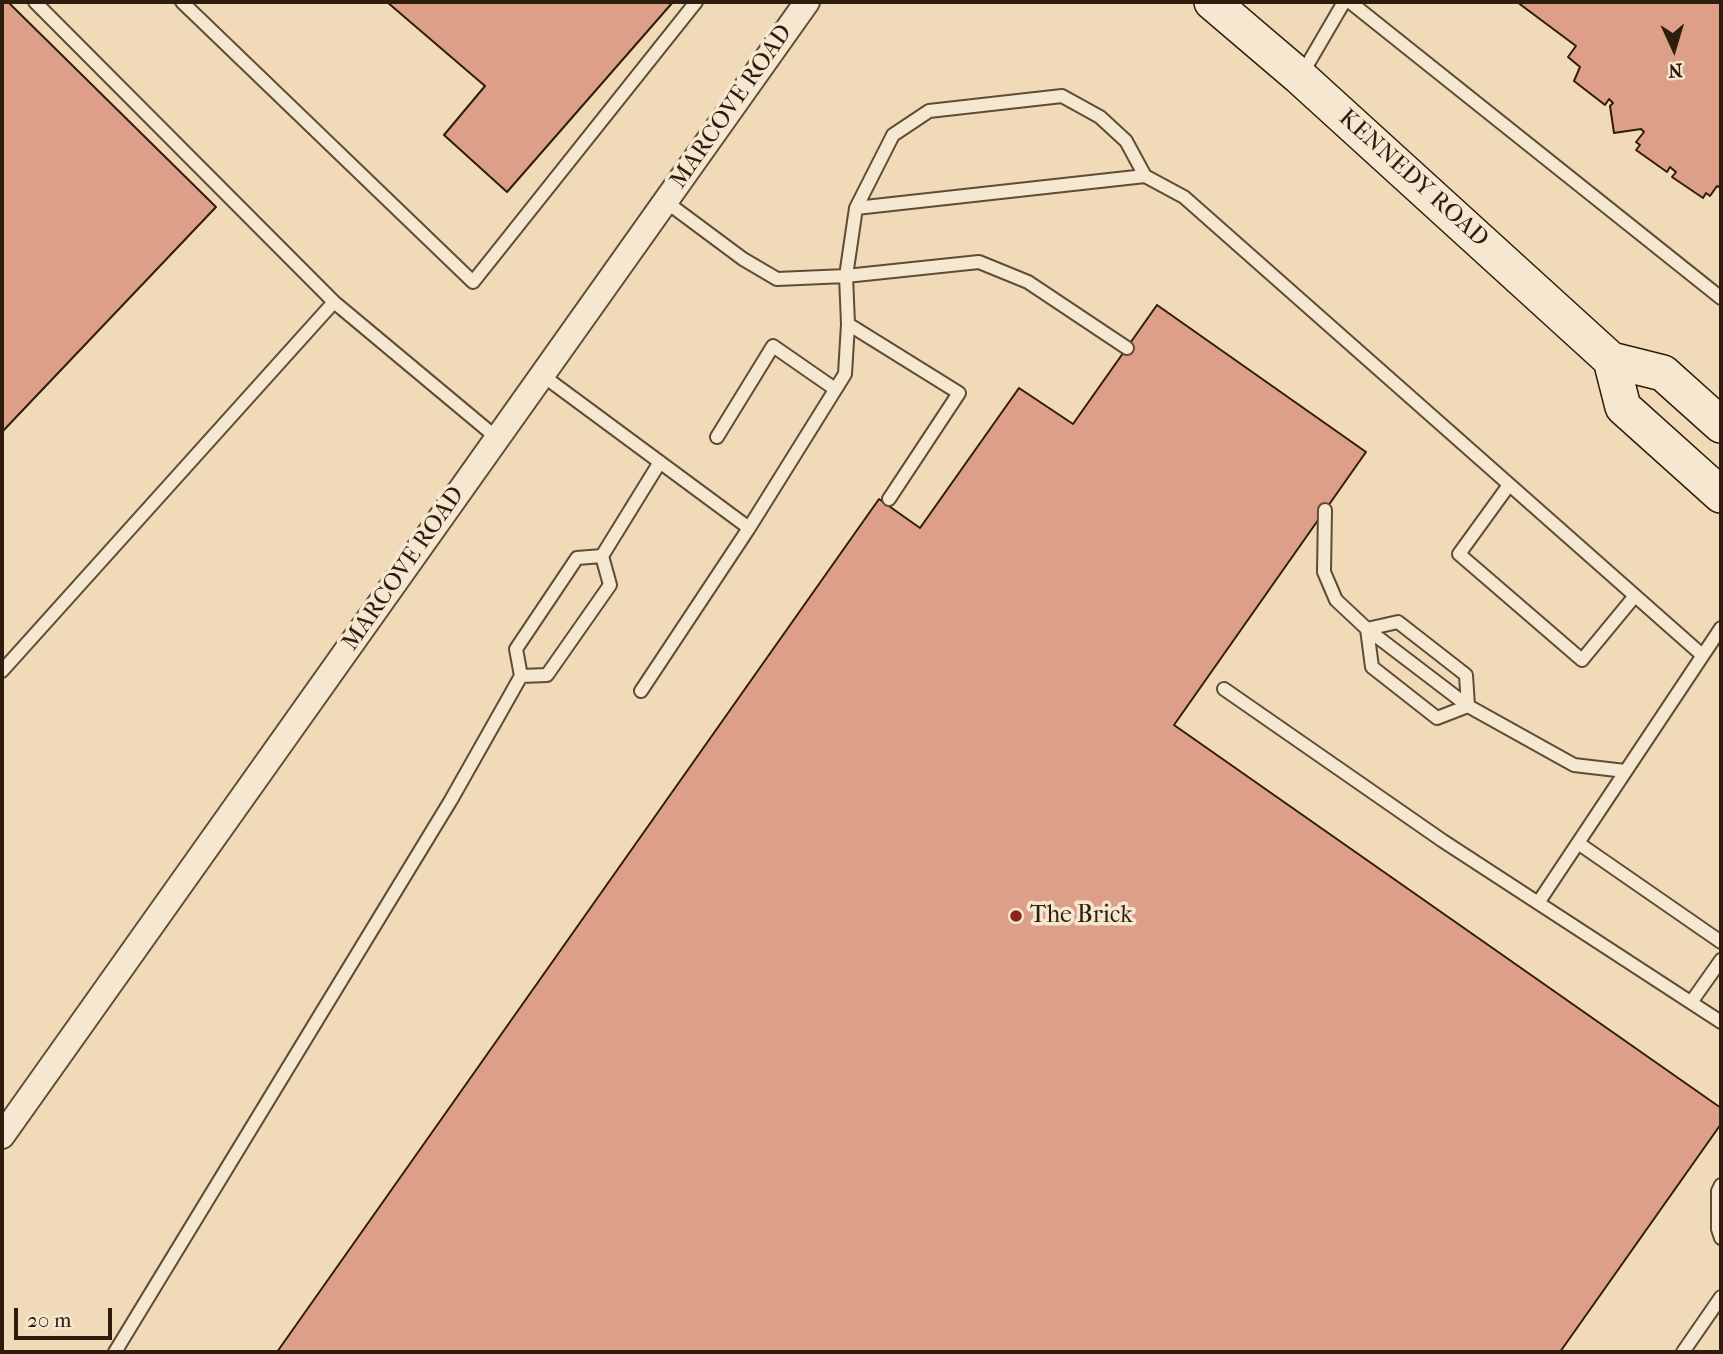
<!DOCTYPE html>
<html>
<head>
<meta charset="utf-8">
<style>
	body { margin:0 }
	#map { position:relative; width:1723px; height:1354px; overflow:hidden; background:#f1dab7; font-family:"IM FELL French Canon",serif }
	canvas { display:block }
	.frame { position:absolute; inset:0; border:4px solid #2e1d0c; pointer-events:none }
	.north { position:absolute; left:1639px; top:14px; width:70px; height:70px; -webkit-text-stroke:5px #f6e7d0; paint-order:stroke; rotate:176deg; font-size:19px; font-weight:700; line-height:28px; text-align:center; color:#2e1d0c }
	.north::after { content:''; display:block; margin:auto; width:24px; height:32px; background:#2e1d0c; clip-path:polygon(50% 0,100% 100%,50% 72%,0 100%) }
	.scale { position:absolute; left:14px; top:1308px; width:98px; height:32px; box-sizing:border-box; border:4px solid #2e1d0c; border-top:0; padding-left:9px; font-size:21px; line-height:24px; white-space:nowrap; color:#2e1d0c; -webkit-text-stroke:5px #f6e7d0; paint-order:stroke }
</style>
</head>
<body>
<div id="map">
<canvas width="1723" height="1354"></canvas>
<div class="frame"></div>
<div class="north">N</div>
<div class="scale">20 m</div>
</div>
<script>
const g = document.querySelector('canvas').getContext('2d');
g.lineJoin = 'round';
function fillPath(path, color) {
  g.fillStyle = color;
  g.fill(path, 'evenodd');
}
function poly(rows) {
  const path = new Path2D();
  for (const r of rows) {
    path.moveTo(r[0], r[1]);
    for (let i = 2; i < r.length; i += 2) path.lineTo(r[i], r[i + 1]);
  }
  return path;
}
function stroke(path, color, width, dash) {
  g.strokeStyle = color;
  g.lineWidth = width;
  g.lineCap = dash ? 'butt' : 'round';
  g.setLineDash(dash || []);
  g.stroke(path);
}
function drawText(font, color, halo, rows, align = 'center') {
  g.font = font + ' "IM FELL French Canon",serif';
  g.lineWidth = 7;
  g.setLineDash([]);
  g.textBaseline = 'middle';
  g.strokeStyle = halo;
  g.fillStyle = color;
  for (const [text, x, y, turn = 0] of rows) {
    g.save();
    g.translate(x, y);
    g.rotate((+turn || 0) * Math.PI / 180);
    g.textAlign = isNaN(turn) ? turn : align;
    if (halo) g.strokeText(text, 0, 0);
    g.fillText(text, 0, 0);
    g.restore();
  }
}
const building = poly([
	[2,2,8,2,216,207,2,432,2,2],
	[387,2,673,2,507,192,444,135,485,86,387,2],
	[1517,2,1721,2,1721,188,1717,186,1710,196,1706,193,1703,198,1672,177,1676,172,1670,167,1667,172,1636,150,1640,145,1636,142,1644,132,1641,129,1614,133,1610,106,1613,103,1609,99,1605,105,1574,81,1580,67,1568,57,1576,46,1517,2],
	[1157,305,1366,452,1174,725,1721,1108,1721,1124,1560,1352,277,1352,879,499,920,528,1019,388,1073,424,1157,305]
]);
fillPath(building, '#de9f88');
stroke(building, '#2e1d0c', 2);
const lane = poly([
	[35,2,334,302,497,438],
	[182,2,473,282,696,2],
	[1350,2,1721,298],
	[1302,74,1344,2],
	[665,201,743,259,777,279,846,276,979,262,1028,282,1127,348],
	[856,208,1145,176],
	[848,324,959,393,889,499],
	[542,375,749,528,845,374,848,324,846,276,856,208,893,135,929,111,1062,96,1100,117,1126,141,1145,176,1184,197,1701,654],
	[717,437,773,346,835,389],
	[1509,485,1459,554,1582,660,1634,597],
	[1325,510,1324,572,1336,600,1367,629,1468,706,1574,765,1625,771],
	[1367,629,1372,667,1437,718,1468,706],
	[1367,629,1398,622,1466,675,1468,706],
	[2,671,334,302],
	[521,676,547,675,610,585,602,556,660,462],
	[1224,689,1443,841,1721,1022],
	[641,691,749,528],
	[1578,843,1721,942],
	[1538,903,1721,628],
	[1692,1001,1721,960],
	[1721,1185,1718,1191,1718,1229,1721,1238],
	[115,1352,451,800,521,676,516,649,577,558,602,556],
	[1683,1352,1721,1297]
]);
const street = poly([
	[2,1136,807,2]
]);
const secondary = poly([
	[1212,2,1300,77,1611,360,1663,373,1721,425],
	[1611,360,1623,407,1721,495]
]);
stroke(lane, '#5f4c37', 16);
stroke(street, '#5f4c37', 28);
stroke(secondary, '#2e1d0c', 38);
stroke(lane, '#f6e7d0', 12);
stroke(street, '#f6e7d0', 24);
stroke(secondary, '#f6e7d0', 35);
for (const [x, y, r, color] of [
	[1016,916,7,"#8f2418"]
]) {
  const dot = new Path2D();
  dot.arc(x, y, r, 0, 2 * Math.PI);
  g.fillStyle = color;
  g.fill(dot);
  stroke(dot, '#f6e7d0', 2.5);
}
drawText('24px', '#2e1d0c', '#f6e7d0', [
	["MARCOVE ROAD",732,107,-55],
	["KENNEDY ROAD",1413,179,42],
	["MARCOVE ROAD",404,569,-55]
]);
drawText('24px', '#2e1d0c', '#f6e7d0', [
	["The Brick",1030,916]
], 'left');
</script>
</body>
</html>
